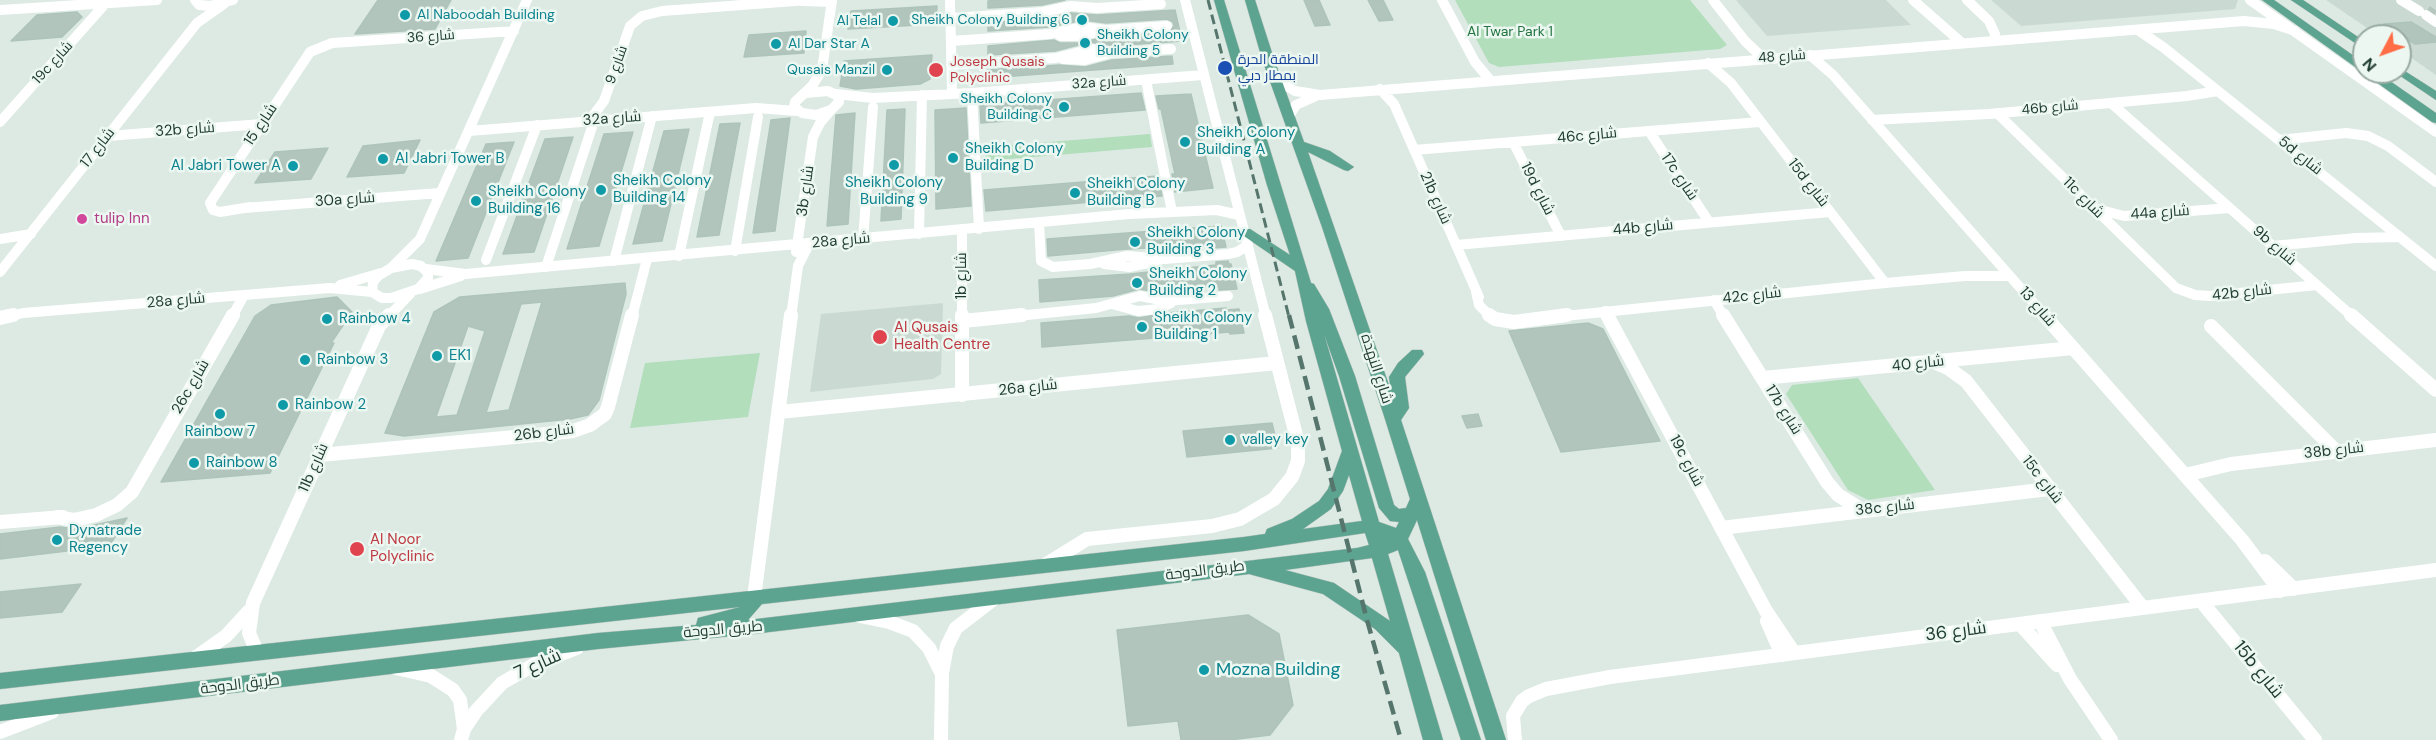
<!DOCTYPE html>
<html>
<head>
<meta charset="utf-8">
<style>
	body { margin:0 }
	#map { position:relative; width:2436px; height:740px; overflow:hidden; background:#dceae3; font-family:"DM Sans",sans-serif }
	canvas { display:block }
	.north { position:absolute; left:2352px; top:24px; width:60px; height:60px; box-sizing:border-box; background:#ecf7f1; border:2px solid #99aba4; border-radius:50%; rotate:229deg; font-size:16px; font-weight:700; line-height:24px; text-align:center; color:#1d3a31 }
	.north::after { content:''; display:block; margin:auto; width:21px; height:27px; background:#ff6c45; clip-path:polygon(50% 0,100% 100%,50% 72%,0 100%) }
</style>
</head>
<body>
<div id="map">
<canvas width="2436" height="740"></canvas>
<div class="north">N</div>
</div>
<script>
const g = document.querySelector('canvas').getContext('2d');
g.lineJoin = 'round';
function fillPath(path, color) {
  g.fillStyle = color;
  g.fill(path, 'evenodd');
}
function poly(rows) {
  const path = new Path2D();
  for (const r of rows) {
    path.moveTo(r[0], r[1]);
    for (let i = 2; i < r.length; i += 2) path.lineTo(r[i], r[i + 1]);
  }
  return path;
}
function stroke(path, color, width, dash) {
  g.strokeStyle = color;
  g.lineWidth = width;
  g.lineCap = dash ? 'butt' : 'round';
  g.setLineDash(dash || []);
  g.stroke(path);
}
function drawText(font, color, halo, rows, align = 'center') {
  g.font = font + ' "DM Sans",Cairo,sans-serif';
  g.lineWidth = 5;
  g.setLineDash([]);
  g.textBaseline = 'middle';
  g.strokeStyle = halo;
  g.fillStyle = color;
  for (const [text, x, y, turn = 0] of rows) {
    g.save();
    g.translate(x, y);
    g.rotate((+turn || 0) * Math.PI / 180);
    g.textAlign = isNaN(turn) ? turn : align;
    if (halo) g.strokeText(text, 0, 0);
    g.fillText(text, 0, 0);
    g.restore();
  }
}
fillPath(poly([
	[1736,0,1886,0,1911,25,1767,36],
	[1991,0,2238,0,2235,9,2021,26],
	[2326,0,2436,0,2436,75,2400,50,2400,36,2379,36],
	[943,303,941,374,933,379,810,392,821,314]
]), '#cadad2');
fillPath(poly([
	[1455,0,1690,0,1727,45,1720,49,1499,67,1489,63],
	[1150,134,1152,147,986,161,985,147],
	[760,353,748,417,630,428,645,363],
	[1858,378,1935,490,1868,500,1848,490,1786,394,1792,385]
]), '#b2debc');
const building = poly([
	[378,0,451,0,435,29,355,34,378,0],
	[996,0,1065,0,1042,5,988,8,988,1,996,0],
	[1304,0,1319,0,1330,25,1315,26,1304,0],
	[1368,0,1383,0,1393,20,1379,21,1368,0],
	[937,6,936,24,848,29,851,11,937,6],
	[1175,10,1182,41,1112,46,1090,42,1055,51,988,55,988,46,1054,40,1060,43,1080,43,1105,37,1167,33,1174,26,1173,22,1167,19,1106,23,1084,20,1049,27,988,31,988,23,1044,19,1071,13,1097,15,1175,10],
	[77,12,82,17,62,37,11,41,37,15,77,12],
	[2411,22,2436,37,2436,42,2415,44,2384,24,2411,22],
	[806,31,804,53,744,57,749,35,806,31],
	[932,55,930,79,920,84,856,89,840,86,844,61,932,55],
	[1172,56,1173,64,988,78,988,70,1059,65,1085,67,1112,60,1172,56],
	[1141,93,1145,110,981,123,980,105,1141,93],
	[1191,94,1213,188,1175,192,1172,174,1175,174,1161,109,1159,109,1156,96,1191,94],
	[966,108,971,206,936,209,935,110,966,108],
	[905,109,901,219,881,221,887,110,905,109],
	[855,113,848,224,827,226,836,115,855,113],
	[790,118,775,231,753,233,771,120,790,118],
	[740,123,719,235,697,237,720,124,740,123],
	[689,129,662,241,633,244,664,131,689,129],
	[633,132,599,246,567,249,604,134,633,132],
	[573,137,534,252,503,254,545,139,573,137],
	[420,140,404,173,347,177,363,146,420,140],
	[514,142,468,258,436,261,486,144,514,142],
	[328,148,311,179,255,183,275,152,328,148],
	[1158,176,1162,196,986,211,984,190,1158,176],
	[1221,226,1226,247,1213,248,1212,245,1127,249,1048,256,1047,239,1221,226],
	[1228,261,1229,264,1231,264,1237,289,1219,290,1219,287,1158,292,1139,289,1113,296,1040,302,1039,280,1130,274,1216,265,1216,262,1228,261],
	[625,283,626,294,599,400,588,415,570,419,404,436,385,433,434,312,460,297,625,283],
	[542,302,509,410,486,413,521,304,542,302],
	[468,326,485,331,457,415,436,417,468,326],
	[337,297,352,312,331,343,334,343,270,473,161,482,255,316,271,305,337,297],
	[1226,308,1226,310,1239,309,1244,333,1230,334,1229,332,1042,347,1041,323,1129,316,1139,318,1167,313,1226,308],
	[1588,323,1603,329,1660,441,1561,452,1509,331,1588,323],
	[1478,414,1482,426,1467,428,1462,416,1478,414],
	[1272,423,1278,448,1187,457,1183,431,1272,423],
	[127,518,109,546,0,559,0,534,60,527,76,529,127,518],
	[81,584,62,612,0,618,0,592,81,584],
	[1248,615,1279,634,1293,705,1270,735,1230,740,1181,740,1178,721,1128,726,1117,630,1248,615]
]);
fillPath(building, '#b1c5bc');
stroke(building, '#aec4ba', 1.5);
stroke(poly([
	[2427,10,2434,15]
]), '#b6c7bf', 10, [10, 5]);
const major = poly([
	[1214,0,1224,0,1311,283,1314,284,1329,309,1355,376,1394,505,1399,509,1406,508,1410,499,1385,419,1322,227,1262,59,1245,0,1255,0,1274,59,1304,142,1330,151,1354,167,1348,171,1344,170,1308,152,1391,391,1389,377,1398,363,1412,350,1422,350,1424,354,1405,377,1409,408,1401,420,1506,740,1486,740,1417,520,1408,539,1425,572,1481,740,1461,740,1398,550,1388,554,1443,740,1423,740,1399,653,1375,629,1323,594,1249,574,753,634,598,649,0,721,0,705,598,633,696,625,698,618,740,607,0,689,0,673,1244,537,1265,534,1267,529,1292,519,1319,501,1328,489,1342,451,1306,321,1295,271,1238,232,1240,229,1250,229,1290,255,1267,185,1214,0],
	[1324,334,1339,376,1379,508,1390,521,1399,522,1396,528,1379,522,1324,334],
	[1349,475,1362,521,1303,529,1331,509,1343,491,1349,475],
	[1365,533,1369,545,1357,548,748,620,762,604,1244,551,1365,533],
	[1372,558,1390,621,1334,583,1285,570,1372,558],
	[2262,0,2274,0,2364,63,2364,72,2377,72,2436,113,2436,123,2432,122,2262,0],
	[2291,0,2303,0,2364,41,2364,49,2291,0],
	[2400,68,2436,91,2436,100,2396,73,2400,72,2400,68]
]);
stroke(major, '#bbc4c1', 1);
stroke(poly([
	[195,0,199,5,210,6,233,0],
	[950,0,952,93],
	[1185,0,1266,317],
	[1442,0,1475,62,1490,80],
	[1713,0,1745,41,1764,59],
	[1913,0,1962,43],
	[1967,0,1989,21,1995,34,1994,40],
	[2250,0,2436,132],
	[2401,0,2419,11],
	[802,1,832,2],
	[0,10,157,0],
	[2426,15,2436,22],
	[951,18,1043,12,1071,6,1097,8,1161,4],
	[2138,30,2163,47,2436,266],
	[1060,36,1079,36,1102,31],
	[951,41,1050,34,1083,27,1106,30,1167,26],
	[1810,55,1833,75,2046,317],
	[1063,59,1085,60,1111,53],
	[1708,63,1731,83,1885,283],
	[951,65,1056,58,1091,49,1112,53,1171,49],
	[1146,80,1172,212],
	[1276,80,1295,91,1320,95,2244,21,2274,24,2295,31],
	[1380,89,1394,104,1479,297],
	[806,93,828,91,838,96,839,102,831,110,816,115,802,113,794,107,795,102,812,86,822,70,832,0],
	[972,93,979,229],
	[836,94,873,98,972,93,1203,75],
	[2111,103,2353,317],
	[1997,113,2176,288,2195,295,2210,296,2317,285],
	[1289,116,1296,105,1316,96],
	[1872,120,1989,114,2187,96,2218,91],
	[589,121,604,101,630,26,642,16,662,11,808,0],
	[0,122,106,3],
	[469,131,756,108,797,111],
	[1649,131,1709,222],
	[108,136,262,124],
	[2279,140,2346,133,2368,136,2388,146,2436,182],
	[1513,142,1561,236],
	[1414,150,1760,122],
	[250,207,220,212,213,210,210,203,310,52,332,43,514,31],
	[244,208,440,193],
	[2097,209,2124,216,2230,208],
	[1039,222,1041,261,1053,267,1090,264,1127,256,1165,259,1228,254,1237,252,1248,245],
	[962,230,962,317],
	[919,234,922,95],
	[0,239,31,234],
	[863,240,873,107],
	[1456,245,1830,212],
	[2273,246,2356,238,2400,237],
	[735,251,758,117],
	[796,252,813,137,820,123,830,111],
	[679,256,710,112],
	[486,260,537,125],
	[614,261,652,116],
	[412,264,421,266,428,273,428,278,418,289,391,298,382,298,372,292,373,282,378,276,391,268,412,264],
	[1104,264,1129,267,1158,261],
	[546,267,594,121],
	[391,268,420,239,527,0],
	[426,269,465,274,1129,214,1217,210,1239,215],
	[0,272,197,23,224,4],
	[340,285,381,273],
	[420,289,461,276],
	[1476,292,1479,305,1491,317],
	[1714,300,1724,317],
	[1112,304,1138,311,1158,309,1171,303],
	[1605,311,1608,317],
	[6,317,23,313,330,288,372,292],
	[232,317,244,295],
	[388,317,410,294],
	[632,317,647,259],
	[791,317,798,266,809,244],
	[1007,317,1096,308,1140,296,1166,301,1228,296],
	[1555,317,1885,283,1965,276,2010,276]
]), '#fff', 10);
stroke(poly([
	[962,315,962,395],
	[1489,315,1495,319,1514,322,1567,315],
	[1607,315,1766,611,1794,653],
	[1723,315,1827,482,1838,495,1862,510],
	[2044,315,2242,540,2280,591],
	[2351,315,2436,390],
	[0,318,13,315],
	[963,321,1022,315],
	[2211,326,2336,451],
	[1934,362,1948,368,1966,381,2143,608],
	[1763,378,2073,348],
	[779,412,1277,363],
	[320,455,547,434,573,431,590,425,605,414,608,407,632,315],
	[2185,475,2231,464,2436,440],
	[57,517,74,520,96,515,117,505,132,492,233,315],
	[0,522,63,517],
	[1721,528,2049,489],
	[2265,561,2294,589],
	[1045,565,1087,539,1212,526,1240,519,1274,499,1292,477,1298,461,1298,443,1265,315],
	[754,598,791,315],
	[2201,601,2315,740],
	[860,616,889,622,913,631,929,648,941,672],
	[1767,621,1782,655],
	[2040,621,2070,679,2111,740],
	[2020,624,2057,665],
	[257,652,249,633,253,603,379,326,389,315],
	[195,658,226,636,249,611],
	[396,668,431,676,453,690,460,700,464,729],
	[0,732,52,712],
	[461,740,464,729,476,711,502,683,535,664,577,648],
	[941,740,942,673,947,646,956,628,995,598],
	[1515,740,1513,716,1522,701,1529,696,1546,689,1610,677,2436,570]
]), '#fff', 14);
fillPath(major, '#5ca48f');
stroke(poly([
	[1208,0,1289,317]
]), '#56766d', 3, [10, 5]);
stroke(poly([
	[1289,315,1367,620,1401,740]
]), '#56766d', 4.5, [14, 7]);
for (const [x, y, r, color] of [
	[405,15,6,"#0f9aa8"],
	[1082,20,6,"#0f9aa8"],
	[893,21,6,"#0f9aa8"],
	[1085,43,6,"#0f9aa8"],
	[776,44,6,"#0f9aa8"],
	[1225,68,8,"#1a4fb4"],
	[887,70,6,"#0f9aa8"],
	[936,70,8,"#e0444e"],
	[1064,107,6,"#0f9aa8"],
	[1185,142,6,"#0f9aa8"],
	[953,158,6,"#0f9aa8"],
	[383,159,6,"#0f9aa8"],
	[894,165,6,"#0f9aa8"],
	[293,166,6,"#0f9aa8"],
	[601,190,6,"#0f9aa8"],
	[1075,193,6,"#0f9aa8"],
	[476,201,6,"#0f9aa8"],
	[82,219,6,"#d1479c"],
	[1135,242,6,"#0f9aa8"],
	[1137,283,6,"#0f9aa8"],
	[327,319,6,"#0f9aa8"],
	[1142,327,6,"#0f9aa8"],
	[880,337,8,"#e0444e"],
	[437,356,6,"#0f9aa8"],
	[305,360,6,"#0f9aa8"],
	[283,405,6,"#0f9aa8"],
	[220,414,6,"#0f9aa8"],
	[1230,440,6,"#0f9aa8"],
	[194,463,6,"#0f9aa8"],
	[57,540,6,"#0f9aa8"],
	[357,549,8,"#e0444e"],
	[1204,670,6,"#0f9aa8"]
]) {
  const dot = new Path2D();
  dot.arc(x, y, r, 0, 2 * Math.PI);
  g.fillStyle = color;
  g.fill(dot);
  stroke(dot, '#ecf7f1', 2);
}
drawText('14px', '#0d838f', '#ecf7f1', [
	["Al Naboodah Building",417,15,"left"],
	["Sheikh Colony Building 6",1070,20],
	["Al Telal",881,21],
	["Sheikh Colony",1097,35,"left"],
	["Building 5",1097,51,"left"],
	["Al Dar Star A",788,44,"left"],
	["Qusais Manzil",875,70],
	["Sheikh Colony",1052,99],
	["Building C",1052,115]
], 'right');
drawText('14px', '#237440', '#ecf7f1', [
	["Al Twar Park 1",1510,32]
]);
drawText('14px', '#1d3a31', '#ecf7f1', [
	["شارع 36",431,37,-4],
	["شارع 48",1782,57,-4],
	["19c شارع",53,63,-48],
	["شارع 9",617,65,-70],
	["32a شارع",1099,83,-4],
	["46b شارع",2050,108,-5]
]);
drawText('14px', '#164399', '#ecf7f1', [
	["المنطقة الحرة",1238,60],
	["بمطار دبي",1238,76]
], 'left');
drawText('14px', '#be3a42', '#ecf7f1', [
	["Joseph Qusais",950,62],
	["Polyclinic",950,78]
], 'left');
drawText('15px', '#1d3a31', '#ecf7f1', [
	["32a شارع",612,119,-4],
	["شارع 15",261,125,-56],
	["32b شارع",185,130,-4],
	["46c شارع",1587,136,-5],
	["شارع 17",98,148,-52],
	["5d شارع",2300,156,39],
	["17c شارع",1679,177,56],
	["15d شارع",1808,183,52],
	["19d شارع",1537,189,63],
	["3b شارع",806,191,-82],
	["21b شارع",1435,198,66],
	["11c شارع",2083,198,45],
	["30a شارع",345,200,-4],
	["44a شارع",2160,213,-4],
	["44b شارع",1643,228,-5],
	["28a شارع",841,241,-5],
	["9b شارع",2274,246,41],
	["1b شارع",962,276,-90],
	["42b شارع",2242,293,-6],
	["42c شارع",1752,296,-6],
	["28a شارع",176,301,-5],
	["شارع 13",2037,307,49],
	["شارع 40",1918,364,-6],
	["شارع النهدة",1376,369,72],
	["26c شارع",191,387,-60],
	["26a شارع",1028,388,-6],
	["17b شارع",1783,410,58],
	["26b شارع",544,433,-7],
	["38b شارع",2334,451,-6],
	["19c شارع",1686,461,62],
	["11b شارع",314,468,-66],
	["15c شارع",2042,480,52],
	["38c شارع",1885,508,-6],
	["طريق الدوحة",1205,571,-7],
	["طريق الدوحة",723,630,-5],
	["طريق الدوحة",240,685,-7]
]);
drawText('15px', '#0d838f', '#ecf7f1', [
	["Sheikh Colony",1197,133],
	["Building A",1197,150],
	["Sheikh Colony",965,149],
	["Building D",965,166],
	["Al Jabri Tower B",395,159],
	["Al Jabri Tower A",281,166,"right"],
	["Sheikh Colony",613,181],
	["Building 14",613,198],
	["Sheikh Colony",894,183,"center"],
	["Building 9",894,200,"center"],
	["Sheikh Colony",1087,184],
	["Building B",1087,201],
	["Sheikh Colony",488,192],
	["Building 16",488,209],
	["Sheikh Colony",1147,233],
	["Building 3",1147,250],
	["Sheikh Colony",1149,274],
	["Building 2",1149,291],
	["Sheikh Colony",1154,318],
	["Building 1",1154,335],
	["Rainbow 4",339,319],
	["EK1",449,356],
	["Rainbow 3",317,360],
	["Rainbow 2",295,405],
	["Rainbow 7",220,432,"center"],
	["valley key",1242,440],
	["Rainbow 8",206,463],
	["Dynatrade",69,531],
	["Regency",69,548]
], 'left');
drawText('15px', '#b23c85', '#ecf7f1', [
	["tulip Inn",94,219]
], 'left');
drawText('15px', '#be3a42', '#ecf7f1', [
	["Al Qusais",894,328],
	["Health Centre",894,345],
	["Al Noor",370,540],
	["Polyclinic",370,557]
], 'left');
drawText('18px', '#1d3a31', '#ecf7f1', [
	["شارع 36",1956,632,-7],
	["شارع 7",538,665,-24],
	["15b شارع",2258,670,51]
]);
drawText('18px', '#0d838f', '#ecf7f1', [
	["Mozna Building",1216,670]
], 'left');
</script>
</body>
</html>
